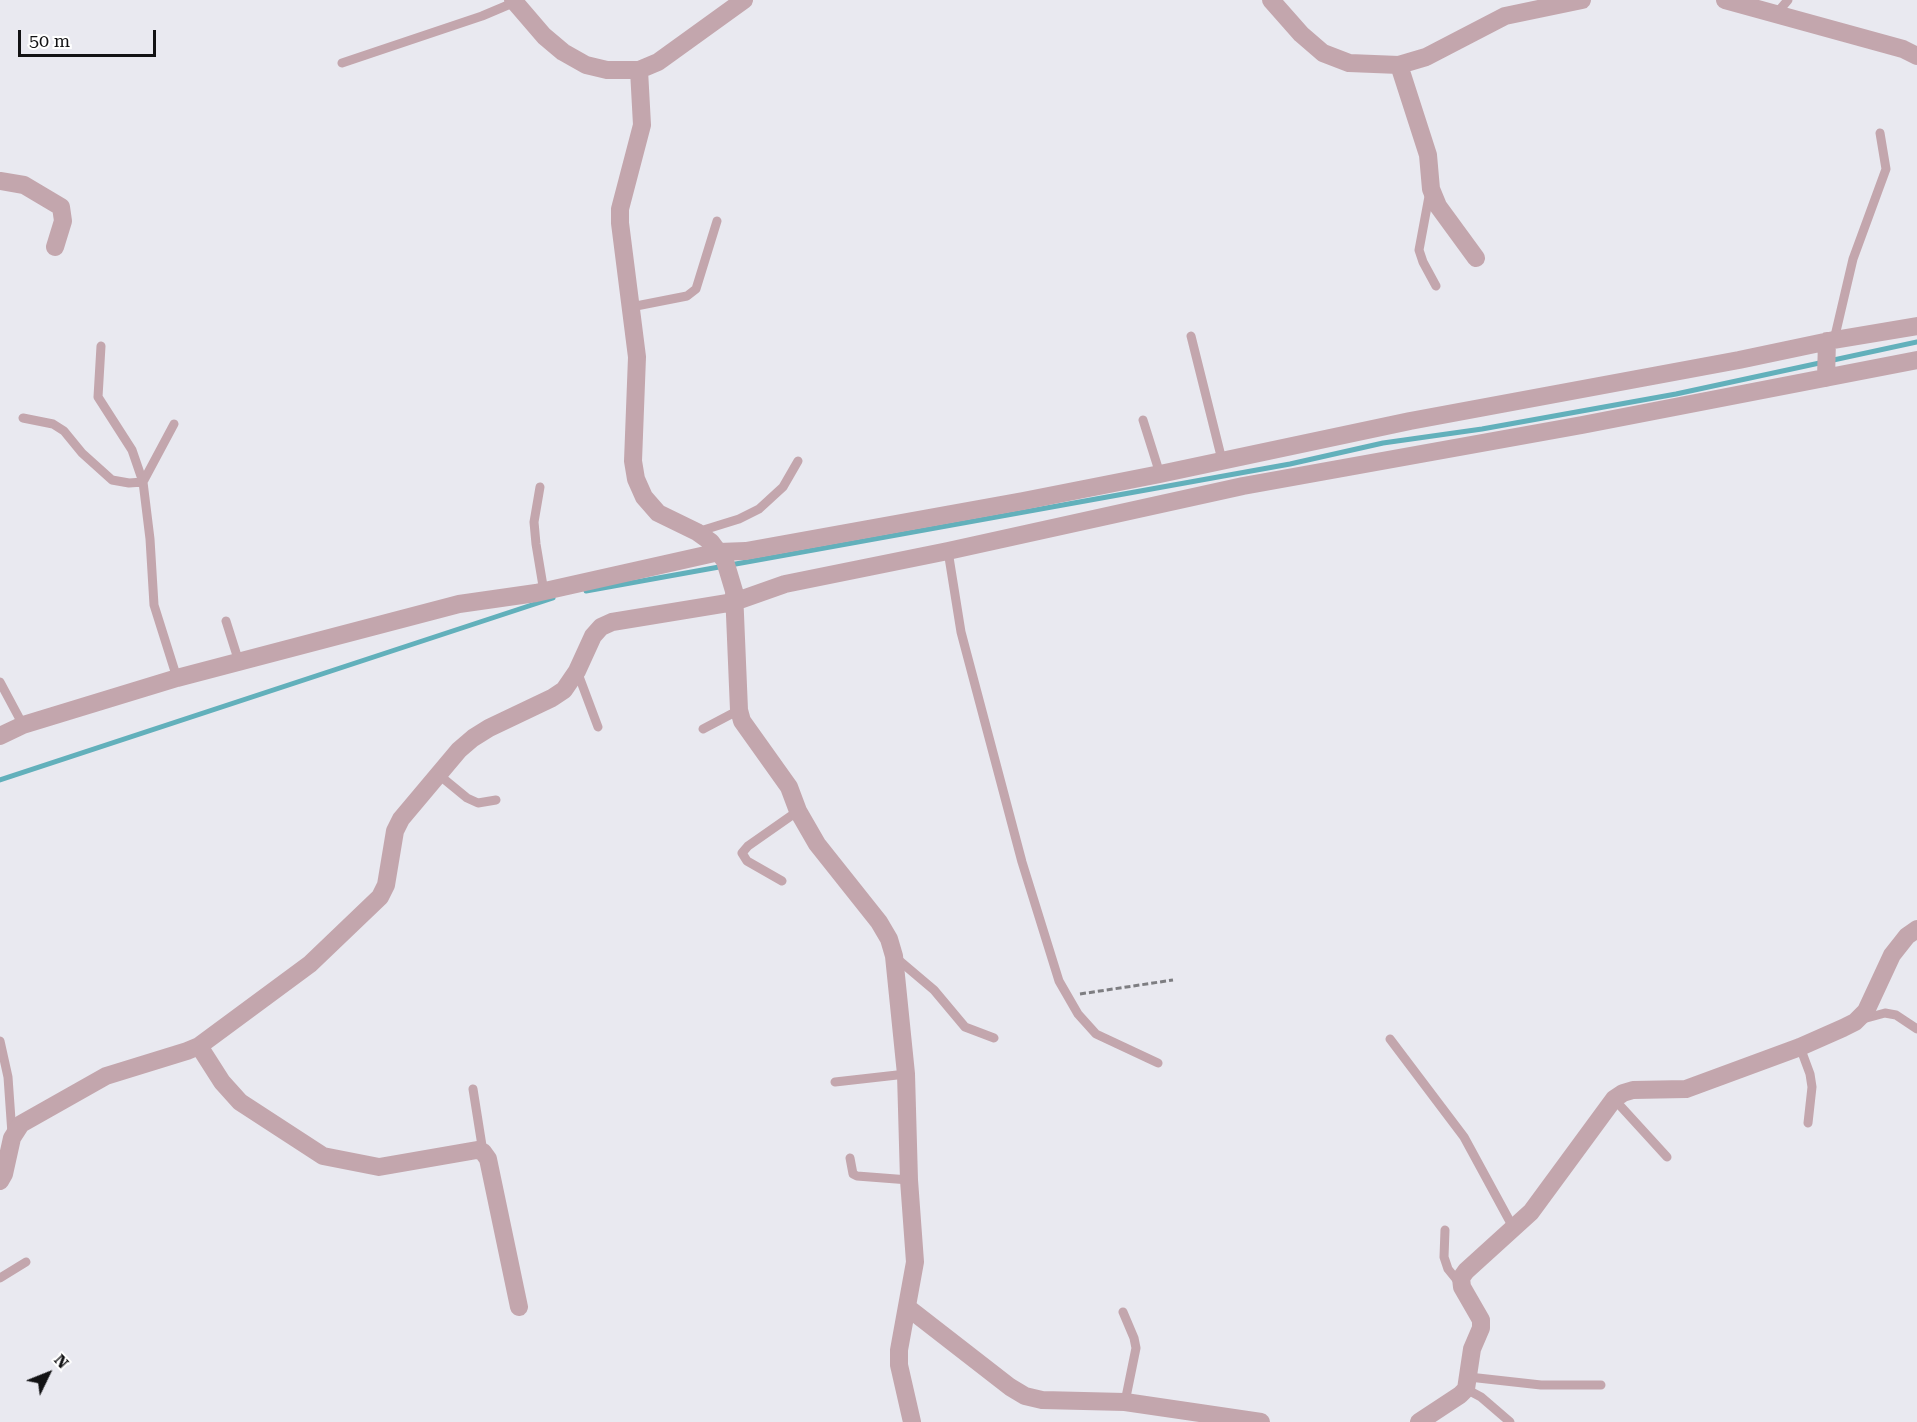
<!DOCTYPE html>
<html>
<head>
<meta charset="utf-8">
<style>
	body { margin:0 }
	#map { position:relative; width:1917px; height:1422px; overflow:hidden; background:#e9e9f0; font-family:"Roboto Serif",serif }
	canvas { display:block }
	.north { position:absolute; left:18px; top:1344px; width:60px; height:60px; -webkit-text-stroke:4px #fff; paint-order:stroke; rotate:47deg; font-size:16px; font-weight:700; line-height:24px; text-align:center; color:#121214 }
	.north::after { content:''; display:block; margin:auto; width:21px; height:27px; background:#121214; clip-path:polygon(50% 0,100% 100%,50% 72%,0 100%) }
	.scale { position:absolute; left:18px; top:30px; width:138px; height:27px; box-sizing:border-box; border:3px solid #121214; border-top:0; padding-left:8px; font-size:18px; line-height:21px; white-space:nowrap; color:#121214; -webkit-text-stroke:4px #fff; paint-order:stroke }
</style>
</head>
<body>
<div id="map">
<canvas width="1917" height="1422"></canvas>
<div class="north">N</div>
<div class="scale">50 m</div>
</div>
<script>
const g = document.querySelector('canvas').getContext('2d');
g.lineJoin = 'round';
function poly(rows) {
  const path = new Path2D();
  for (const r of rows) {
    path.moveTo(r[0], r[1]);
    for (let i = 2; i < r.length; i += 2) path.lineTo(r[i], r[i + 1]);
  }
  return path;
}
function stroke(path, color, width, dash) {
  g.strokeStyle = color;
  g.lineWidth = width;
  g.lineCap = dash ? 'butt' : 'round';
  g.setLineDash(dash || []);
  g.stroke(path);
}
stroke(poly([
	[586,591,1290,464,1383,443,1482,429,1676,394,1917,342],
	[0,780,553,598]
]), '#62b0bb', 5);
stroke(poly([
	[1080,994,1173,980]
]), '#7d7d81', 3, [6, 3]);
stroke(poly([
	[1776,14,1788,0],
	[342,63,482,16,515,2],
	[1430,191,1419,250,1423,262,1436,286],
	[631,307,687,296,696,289,717,221],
	[1191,336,1222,460],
	[1834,340,1853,259,1886,169,1880,133],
	[101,346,98,397,132,450,143,482,150,539,154,605,177,678],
	[23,418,53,424,64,431,82,453,112,480,129,483,143,482,174,424],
	[1143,420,1160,474],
	[540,487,534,522,536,544,544,592],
	[697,532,739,519,759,509,783,487,798,461],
	[948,551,961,632,1022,862,1059,981,1078,1014,1096,1034,1158,1063],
	[226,621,239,662],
	[577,671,598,727],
	[0,682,23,725],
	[703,729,739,710],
	[439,775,467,798,478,803,496,800],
	[782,881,747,861,742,853,748,846,798,811],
	[895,957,934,990,965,1027,994,1038],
	[1863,1019,1885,1013,1896,1015,1917,1029],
	[1390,1039,1464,1137,1514,1229],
	[0,1041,8,1077,12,1134],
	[1800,1047,1810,1074,1812,1087,1808,1123],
	[835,1082,906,1074],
	[473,1089,483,1152],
	[1614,1099,1667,1157],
	[850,1158,853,1174,857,1176,909,1180],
	[1445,1230,1444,1257,1448,1269,1461,1285],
	[0,1278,26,1262],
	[1123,1312,1134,1338,1136,1348,1125,1402],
	[1469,1377,1541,1385,1601,1385],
	[1466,1389,1481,1397,1510,1422]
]), '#c3a6ad', 9);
stroke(poly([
	[513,0,544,36,563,52,586,65,607,70,639,70,658,62,744,0],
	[1271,0,1301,34,1323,53,1349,63,1399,65,1426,57,1505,16,1582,0],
	[1725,0,1903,49,1917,56],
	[1399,65,1428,155,1431,189,1438,206,1476,258],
	[639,70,642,125,620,209,620,223,637,357,633,461,636,479,644,497,658,513,697,532,711,542,725,561,734,591,739,710,742,721,789,787,798,811,817,844,879,922,889,939,894,956,906,1074,909,1180,915,1262,899,1350,899,1365,912,1422],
	[0,181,24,185,61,207,63,221,55,247],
	[1826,378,1827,341],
	[0,736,23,725,177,678,459,604,536,593,719,552,746,551,1023,501,1160,474,1410,421,1739,360,1834,340,1917,326],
	[199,1046,222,1082,240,1102,323,1156,379,1167,477,1150,483,1152,488,1159,519,1307],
	[0,1181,4,1174,12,1138,21,1124,106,1076,187,1051,199,1046,310,964,380,897,386,885,395,831,401,819,459,750,473,738,489,728,552,698,564,690,577,671,593,636,601,627,612,622,734,602,785,584,948,551,1243,486,1582,425,1917,360],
	[907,1307,1010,1387,1025,1396,1042,1400,1125,1402,1261,1422],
	[1419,1422,1460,1395,1466,1389,1472,1349,1481,1328,1481,1320,1462,1287,1461,1278,1466,1271,1531,1212,1614,1099,1623,1093,1633,1090,1686,1089,1800,1047,1843,1028,1855,1022,1866,1011,1892,955,1907,936,1917,929]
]), '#c3a6ad', 18);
</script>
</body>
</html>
